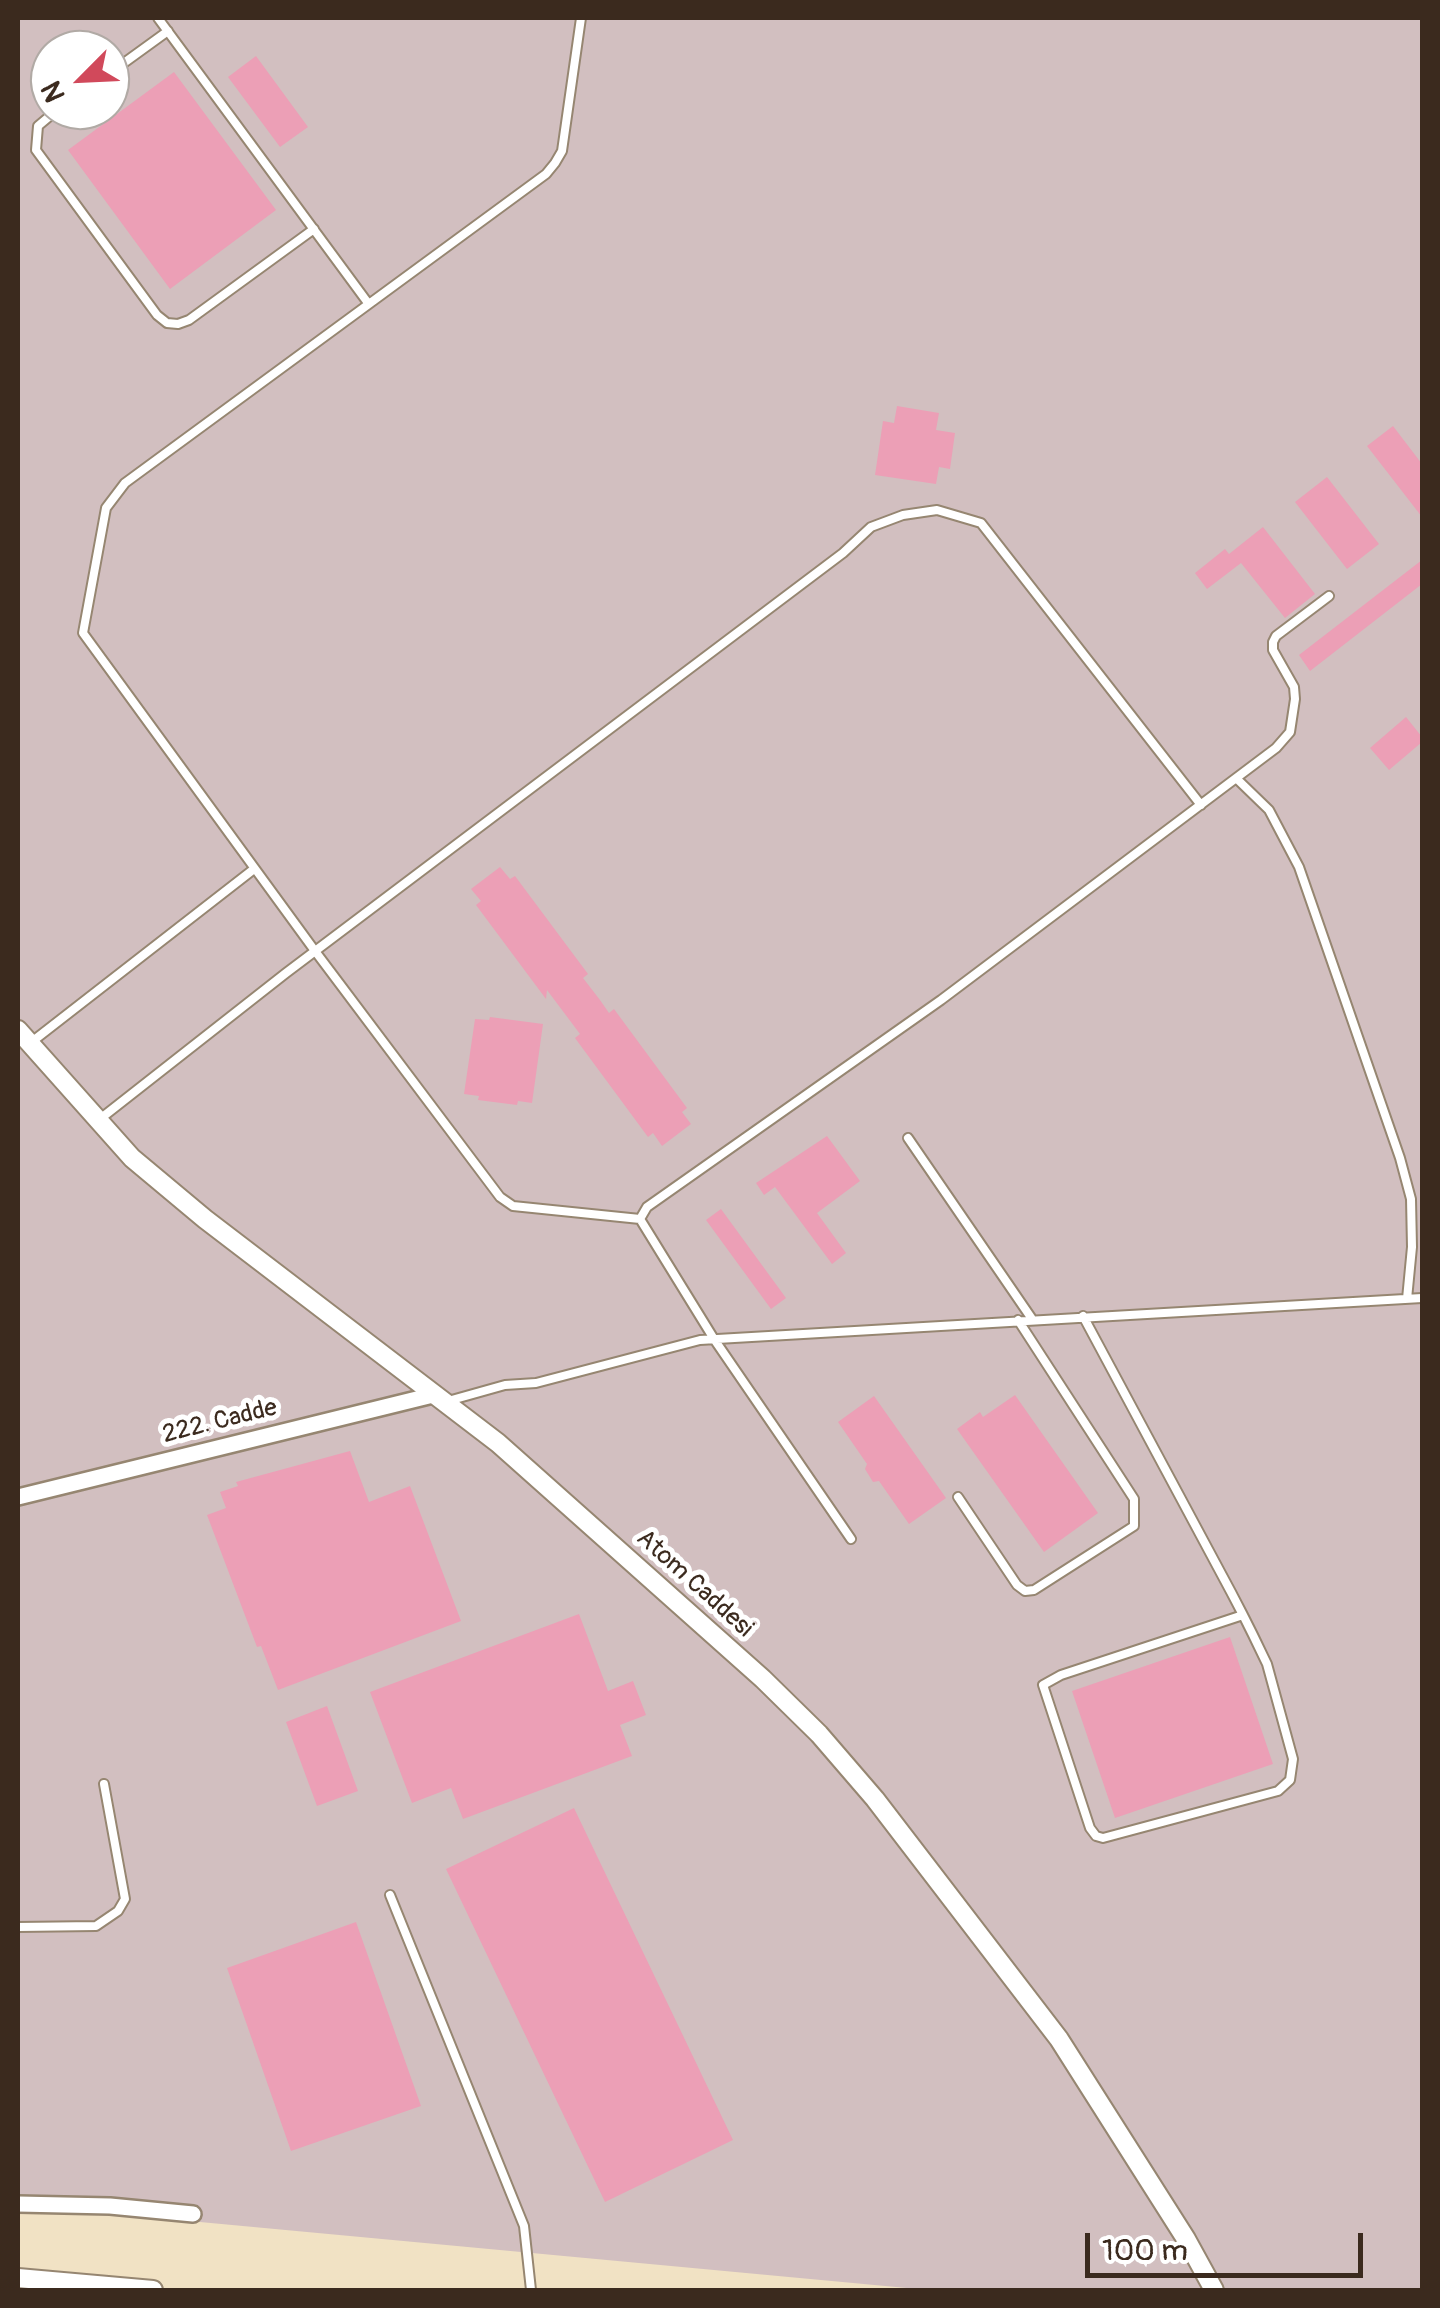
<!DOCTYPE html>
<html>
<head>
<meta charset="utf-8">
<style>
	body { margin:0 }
	#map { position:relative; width:1440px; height:2308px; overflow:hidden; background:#f1e2c4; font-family:Pangolin,sans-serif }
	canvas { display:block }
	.frame { position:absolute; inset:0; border:20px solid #3b2a1e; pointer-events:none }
	.north { position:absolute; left:30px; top:30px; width:100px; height:100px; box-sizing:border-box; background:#fff; border:2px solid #b1aaa5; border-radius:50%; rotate:246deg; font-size:28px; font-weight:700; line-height:40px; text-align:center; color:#3b2a1e }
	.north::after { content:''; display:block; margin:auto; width:35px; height:45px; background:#d1495b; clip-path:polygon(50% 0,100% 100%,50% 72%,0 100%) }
	.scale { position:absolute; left:1085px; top:2233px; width:278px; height:45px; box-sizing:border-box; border:5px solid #3b2a1e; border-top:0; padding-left:12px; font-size:30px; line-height:35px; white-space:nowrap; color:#3b2a1e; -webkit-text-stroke:8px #fff; paint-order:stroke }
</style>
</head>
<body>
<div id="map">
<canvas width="1440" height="2308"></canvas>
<div class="frame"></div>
<div class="north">N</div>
<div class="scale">100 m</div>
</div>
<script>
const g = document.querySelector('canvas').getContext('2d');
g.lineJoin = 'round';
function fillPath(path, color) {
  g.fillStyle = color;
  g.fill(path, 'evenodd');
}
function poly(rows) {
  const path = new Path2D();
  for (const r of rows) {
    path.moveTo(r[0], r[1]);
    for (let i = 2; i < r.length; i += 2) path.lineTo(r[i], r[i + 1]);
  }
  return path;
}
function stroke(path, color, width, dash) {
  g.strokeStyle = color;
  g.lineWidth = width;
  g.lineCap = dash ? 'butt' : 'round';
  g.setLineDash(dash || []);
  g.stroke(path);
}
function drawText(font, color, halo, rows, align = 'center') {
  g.font = font + ' Pangolin,sans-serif';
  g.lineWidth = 10;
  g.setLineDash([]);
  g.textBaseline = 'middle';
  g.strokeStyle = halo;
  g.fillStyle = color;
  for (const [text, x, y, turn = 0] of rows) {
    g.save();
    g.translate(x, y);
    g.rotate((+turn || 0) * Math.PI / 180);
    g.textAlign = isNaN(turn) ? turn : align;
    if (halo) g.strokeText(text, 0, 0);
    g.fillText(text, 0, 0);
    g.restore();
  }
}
fillPath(poly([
	[18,18,1422,18,1422,2290,928,2290,18,2205],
	[50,50,110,50,110,110,50,110]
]), '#d2bfc0');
fillPath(poly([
	[256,56,308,127,280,147,228,77],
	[174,72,276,210,170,289,68,150],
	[897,406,939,413,936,430,955,433,950,469,939,467,936,484,875,475,883,421,894,423],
	[1393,426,1422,464,1422,517,1367,446],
	[1327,477,1379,544,1347,569,1295,502],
	[1263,527,1315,594,1285,618,1241,563,1207,589,1195,573,1225,549,1229,554],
	[1422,560,1422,584,1310,671,1299,655],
	[1406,717,1422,737,1422,742,1389,770,1370,748],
	[500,867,510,879,515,876,588,974,583,978,600,1000,609,1013,614,1009,687,1108,682,1112,691,1124,662,1146,653,1133,648,1137,575,1038,580,1034,547,990,546,999,476,905,481,901,471,889],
	[490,1017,543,1024,532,1103,518,1101,517,1105,478,1100,479,1096,464,1094,475,1019,489,1020],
	[827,1136,860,1181,817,1213,846,1253,832,1264,775,1187,764,1195,756,1183],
	[721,1209,786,1298,771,1309,706,1220],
	[1015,1395,1098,1513,1044,1552,957,1429,980,1412,983,1417],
	[874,1396,946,1498,909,1524,879,1481,873,1482,865,1469,867,1464,838,1422],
	[350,1451,369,1502,410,1486,461,1621,278,1690,261,1646,257,1647,207,1515,226,1508,220,1492,238,1486,236,1482],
	[579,1614,608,1691,633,1681,646,1715,620,1725,632,1756,463,1819,451,1788,412,1803,370,1692],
	[1230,1637,1273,1764,1115,1818,1072,1691],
	[327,1706,358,1791,317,1806,286,1722],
	[574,1808,733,2140,605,2202,446,1869],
	[356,1922,421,2106,291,2151,227,1968]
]), '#ec9fb6');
const service = poly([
	[158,18,368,303],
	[581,18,562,151,555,163,546,174,125,483,106,508,83,633,315,951,500,1197,513,1206,640,1219],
	[110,73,168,31],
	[57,110,38,126,36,150,157,315,167,323,178,324,189,320,314,229],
	[1237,779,1269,810,1299,867,1400,1158,1411,1199,1412,1247,1407,1299],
	[29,1044,254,869],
	[100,1119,286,973,843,553,871,527,903,515,937,510,981,523,1201,805],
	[908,1138,1032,1319],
	[1083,1316,1231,1592,1243,1615,1253,1635,1267,1664,1293,1759,1290,1780,1278,1791,1103,1838,1096,1836,1090,1828,1043,1685,1061,1675,1243,1615],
	[448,1401,505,1385,536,1383,700,1340,1422,1298],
	[958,1497,1017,1585,1025,1591,1034,1590,1134,1526,1134,1499,1018,1320],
	[851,1539,714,1339,640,1219,647,1207,941,1000,1276,748,1290,732,1295,699,1294,687,1273,650,1273,642,1276,636,1329,596],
	[390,1895,524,2226,531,2290],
	[18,1927,96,1926,118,1911,125,1899,104,1784]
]);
const minor = poly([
	[18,1497,433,1395],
	[18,2204,110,2206,193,2214]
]);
const tertiary = poly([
	[18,1030,132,1158,205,1219,498,1443,763,1679,819,1734,875,1799,1059,2039,1186,2239,1214,2290],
	[18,2278,153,2290]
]);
stroke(service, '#968671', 12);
stroke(minor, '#968671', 20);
stroke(tertiary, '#968671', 22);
stroke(service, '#fff', 8);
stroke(minor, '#fff', 15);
stroke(tertiary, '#fff', 18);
drawText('25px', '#3b2a1e', '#fff', [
	["222. Cadde",220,1422,-14],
	["Atom Caddesi",694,1584,42]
]);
</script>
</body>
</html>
